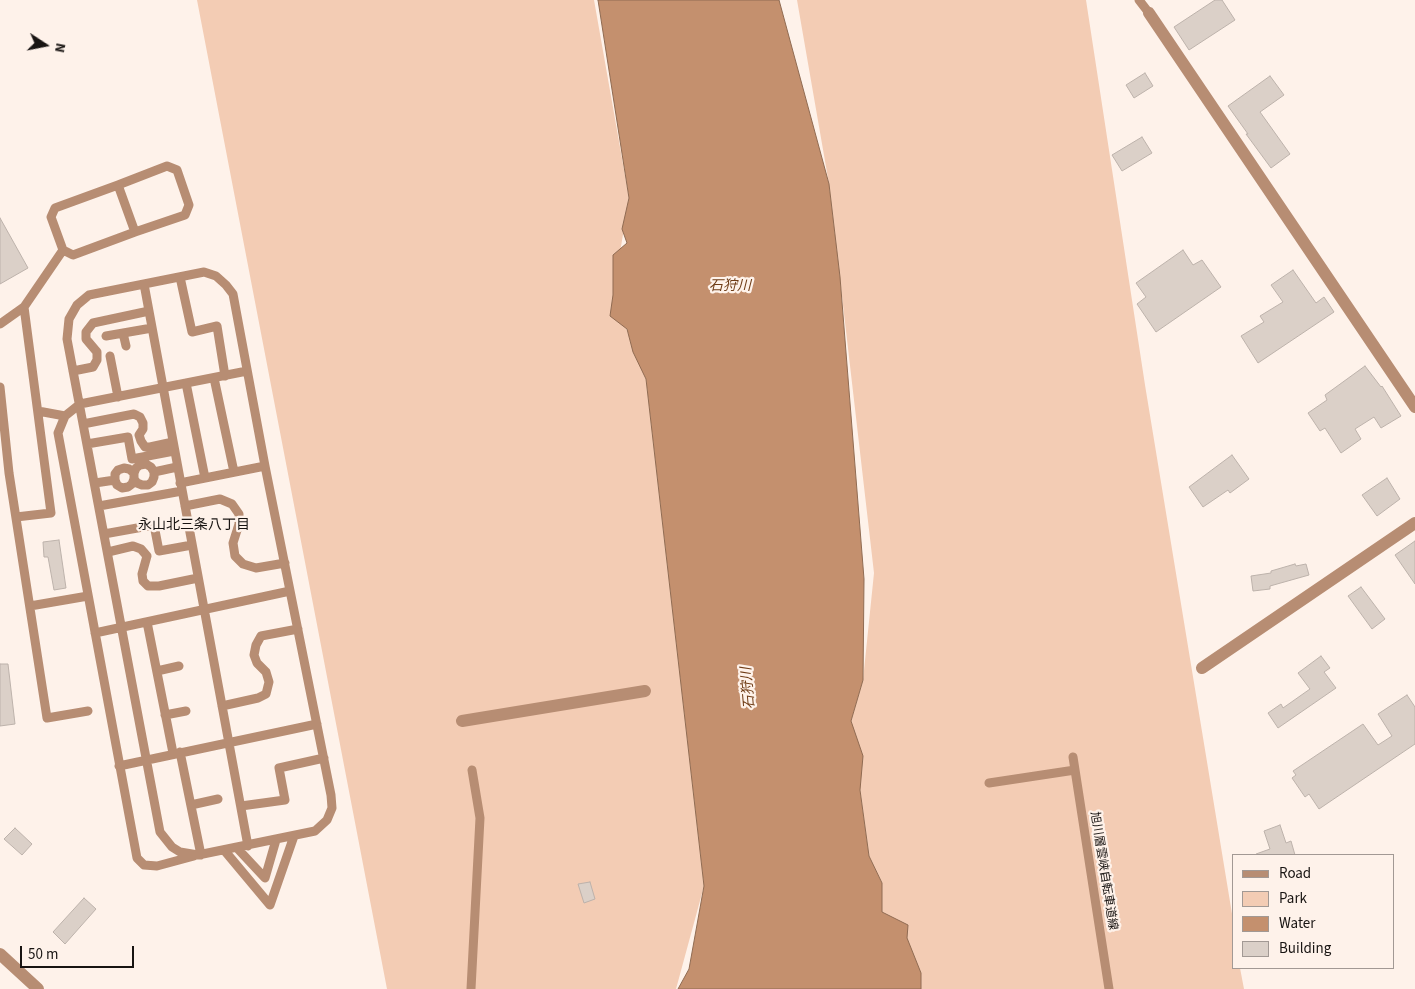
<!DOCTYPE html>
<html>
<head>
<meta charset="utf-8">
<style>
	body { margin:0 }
	#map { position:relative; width:1415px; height:989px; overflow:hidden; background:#fef2ea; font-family:"Source Sans 3",sans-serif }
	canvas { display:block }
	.legend { position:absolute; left:1232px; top:854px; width:162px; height:115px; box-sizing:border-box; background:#fef2ea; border:1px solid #a29994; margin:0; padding:6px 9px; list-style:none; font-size:15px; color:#181412 }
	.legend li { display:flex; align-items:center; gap:10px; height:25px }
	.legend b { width:25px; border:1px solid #a29994 }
	.north { position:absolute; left:20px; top:20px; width:50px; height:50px; -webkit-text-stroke:4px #fef2ea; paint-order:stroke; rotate:101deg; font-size:14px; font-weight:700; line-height:20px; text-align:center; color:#181412 }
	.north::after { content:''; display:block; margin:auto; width:18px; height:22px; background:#181412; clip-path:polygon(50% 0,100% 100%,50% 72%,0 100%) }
	.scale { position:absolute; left:20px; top:946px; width:114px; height:22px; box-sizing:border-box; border:2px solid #181412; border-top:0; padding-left:6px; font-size:15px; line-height:18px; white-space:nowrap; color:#181412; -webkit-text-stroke:4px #fef2ea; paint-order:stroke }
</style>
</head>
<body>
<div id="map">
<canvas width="1415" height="989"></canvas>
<ul class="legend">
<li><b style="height:6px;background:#b78d73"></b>Road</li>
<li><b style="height:14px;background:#f3ccb4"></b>Park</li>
<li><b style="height:14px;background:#c4906e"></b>Water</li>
<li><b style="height:14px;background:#dbd0c8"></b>Building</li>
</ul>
<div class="north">N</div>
<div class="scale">50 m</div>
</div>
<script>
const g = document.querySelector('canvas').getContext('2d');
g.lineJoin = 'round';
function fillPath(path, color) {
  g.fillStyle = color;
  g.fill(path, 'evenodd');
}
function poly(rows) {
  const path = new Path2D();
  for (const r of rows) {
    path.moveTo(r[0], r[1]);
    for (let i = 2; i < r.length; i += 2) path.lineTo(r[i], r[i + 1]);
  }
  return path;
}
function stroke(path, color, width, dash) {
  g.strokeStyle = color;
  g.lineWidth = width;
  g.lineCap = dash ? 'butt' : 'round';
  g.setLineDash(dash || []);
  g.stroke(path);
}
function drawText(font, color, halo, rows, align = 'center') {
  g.font = font + ' "Source Sans 3","Noto Sans JP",sans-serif';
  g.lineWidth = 4.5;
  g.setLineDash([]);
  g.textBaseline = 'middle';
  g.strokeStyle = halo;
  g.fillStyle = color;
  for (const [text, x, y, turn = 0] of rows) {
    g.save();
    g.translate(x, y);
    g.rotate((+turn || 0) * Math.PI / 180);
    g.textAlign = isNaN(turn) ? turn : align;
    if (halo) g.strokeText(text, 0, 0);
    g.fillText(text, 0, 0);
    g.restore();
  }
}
fillPath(poly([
	[197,0,594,0,629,198,613,295,646,379,704,886,676,989,387,989],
	[797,0,1086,0,1145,385,1234,926,1234,968,1240,968,1244,989,917,989,882,912,882,883,869,856,851,721,863,680,874,573,829,184]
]), '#f3ccb4');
const water = poly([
	[598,0,779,0,829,184,840,277,864,579,863,680,851,721,863,756,860,790,869,856,882,883,882,912,908,925,907,938,921,973,921,989,678,989,689,969,704,886,646,379,633,352,627,329,610,316,613,295,613,255,627,243,622,229,629,198,598,0]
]);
fillPath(water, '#c4906e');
stroke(water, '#906b52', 1);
const building = poly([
	[1215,0,1222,0,1235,20,1189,50,1174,27,1215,0],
	[1145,73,1153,86,1134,98,1126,85,1145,73],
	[1270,76,1284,95,1260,112,1290,154,1271,168,1246,134,1248,134,1228,106,1270,76],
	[1142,137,1152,153,1122,171,1112,155,1142,137],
	[0,218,28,268,0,284,0,218],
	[1183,250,1193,265,1202,260,1221,287,1156,332,1137,304,1146,297,1136,283,1183,250],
	[1293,270,1316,303,1324,297,1334,312,1258,363,1241,336,1264,322,1260,316,1283,302,1271,285,1293,270],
	[1365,366,1381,387,1382,386,1401,416,1381,428,1374,417,1355,429,1361,439,1341,453,1325,428,1320,431,1308,413,1327,400,1325,395,1365,366],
	[1232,455,1249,479,1230,493,1228,490,1203,507,1189,487,1232,455],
	[1387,478,1400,499,1377,516,1362,495,1387,478],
	[59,540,66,588,54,590,48,557,44,557,43,542,59,540],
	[1415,541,1415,584,1395,555,1415,541],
	[1295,564,1296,566,1306,564,1309,575,1270,586,1270,589,1253,591,1251,576,1271,573,1271,571,1295,564],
	[1361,587,1385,619,1372,629,1348,596,1361,587],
	[1321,656,1330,668,1324,672,1336,688,1278,728,1268,713,1281,704,1283,708,1310,689,1298,673,1321,656],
	[0,664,8,664,15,724,0,726,0,664],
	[1407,695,1415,707,1415,744,1319,809,1309,794,1305,797,1292,778,1296,775,1293,771,1363,724,1378,745,1392,736,1378,714,1407,695],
	[1280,825,1286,843,1291,841,1295,855,1257,855,1256,854,1270,849,1264,831,1280,825],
	[15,828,32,844,22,855,4,839,15,828],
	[590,882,595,899,584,903,578,884,590,882],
	[84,898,96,909,65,944,53,932,84,898]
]);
fillPath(building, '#dbd0c8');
stroke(building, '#bdb2ab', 1);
stroke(poly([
	[1139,0,1149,13],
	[118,185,55,208,51,217,63,250,73,255,135,232,185,215,189,205,177,170,167,166,118,185,135,232],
	[204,272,216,276,226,285,233,294,265,466,331,795,332,808,327,820,315,831,198,855,180,852,172,847,160,832,67,339,69,319,77,305,89,295,204,272],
	[180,277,192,332,217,326,225,376],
	[144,284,248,846],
	[0,324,24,307,63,250],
	[123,333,126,346],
	[106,336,152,328],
	[110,356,118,397],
	[73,371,93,367,97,360,97,352,86,339,86,332,93,323,149,311],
	[214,378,234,472],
	[186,383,205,478],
	[0,387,9,473,47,718,88,711],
	[38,411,65,416],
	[83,424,134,414,140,417,143,423,143,429,139,435,141,441,145,447,150,447,173,442],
	[87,444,128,437,132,459,174,451],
	[154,472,177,467],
	[134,473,129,469,124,468,118,470,115,474,115,480,117,485,122,488,128,487,132,484,134,479,134,473,136,468,140,465,146,464,151,467,154,472,154,477,152,482,148,485,142,485,137,483,134,479],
	[95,483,115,480],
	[180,483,265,466],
	[99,506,182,491],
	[185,506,220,499,232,504,239,514,239,524,233,543,235,556,243,564,256,568,285,563],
	[16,517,51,513,24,307],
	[104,534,154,525,159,551,192,545],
	[108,552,133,546,141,549,147,556,142,574,143,581,148,586,159,586,198,578],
	[30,606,88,596],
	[147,622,173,753],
	[95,633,290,591],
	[157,671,179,666],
	[222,706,258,698,266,694,269,682,266,672,257,663,254,655,256,645,261,636,298,629],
	[165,715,186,711],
	[180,752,201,855],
	[1073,757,1109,989],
	[119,766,317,724],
	[989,783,1075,770],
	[191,805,218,799],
	[241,806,285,800,279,768,324,758],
	[237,848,265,878,276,840],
	[224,850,270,905,294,836],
	[194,856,157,866,144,865,137,858,58,433,65,416,80,404,247,371],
	[471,989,480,818,472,770]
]), '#b78d73', 9);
stroke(poly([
	[462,721,645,691]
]), '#b78d73', 12);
stroke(poly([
	[1149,13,1415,407],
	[1202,668,1415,523],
	[0,954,38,989]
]), '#b78d73', 12);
drawText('12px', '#181412', '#fef2ea', [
	["旭川層雲峡自転車道線",1103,871,81]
]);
drawText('italic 14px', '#6f3c16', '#fef2ea', [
	["石狩川",730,287],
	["石狩川",749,688,-95]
]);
drawText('14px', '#181412', '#fef2ea', [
	["永山北三条八丁目",194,526]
]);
</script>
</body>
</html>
